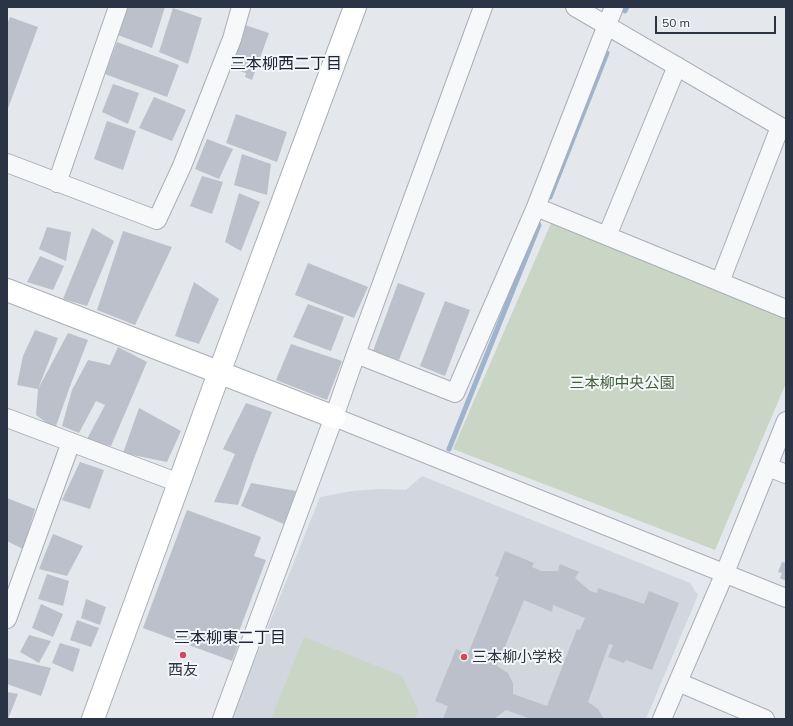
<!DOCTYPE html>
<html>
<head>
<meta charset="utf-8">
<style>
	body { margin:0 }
	#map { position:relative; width:793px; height:726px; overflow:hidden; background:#e4e7ec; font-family:Mulish,sans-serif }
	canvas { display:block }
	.frame { position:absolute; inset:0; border:8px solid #2b3445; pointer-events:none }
	.scale { position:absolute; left:655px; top:16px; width:121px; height:18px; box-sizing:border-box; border:2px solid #2b3445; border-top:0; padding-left:5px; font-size:12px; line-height:14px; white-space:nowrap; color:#2b3445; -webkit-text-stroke:3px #f4f6f9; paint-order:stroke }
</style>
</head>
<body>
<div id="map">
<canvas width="793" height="726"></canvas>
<div class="frame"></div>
<div class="scale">50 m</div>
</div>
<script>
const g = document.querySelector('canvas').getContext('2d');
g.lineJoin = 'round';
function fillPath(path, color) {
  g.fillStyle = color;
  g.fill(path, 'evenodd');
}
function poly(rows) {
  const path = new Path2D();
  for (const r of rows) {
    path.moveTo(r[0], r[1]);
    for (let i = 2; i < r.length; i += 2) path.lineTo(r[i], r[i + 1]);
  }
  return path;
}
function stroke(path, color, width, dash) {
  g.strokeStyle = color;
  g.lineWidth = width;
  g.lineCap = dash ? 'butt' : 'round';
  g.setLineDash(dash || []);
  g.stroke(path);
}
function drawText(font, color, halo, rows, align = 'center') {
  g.font = font + ' Mulish,"Noto Sans JP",sans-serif';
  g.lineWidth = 4;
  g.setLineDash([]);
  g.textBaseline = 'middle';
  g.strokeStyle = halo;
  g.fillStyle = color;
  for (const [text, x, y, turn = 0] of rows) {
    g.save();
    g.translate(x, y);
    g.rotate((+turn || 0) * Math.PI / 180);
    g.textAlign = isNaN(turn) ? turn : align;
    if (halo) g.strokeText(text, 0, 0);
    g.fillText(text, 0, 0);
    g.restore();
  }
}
fillPath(poly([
	[422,476,690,583,698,595,646,719,231,719,320,497,352,491,380,489,406,490]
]), '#d2d6de');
fillPath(poly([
	[552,221,786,319,786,383,715,550,453,449],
	[304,637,402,676,418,710,415,719,271,719]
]), '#c9d6c5');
stroke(poly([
	[625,11,627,7],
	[550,197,607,53],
	[449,449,539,225]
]), '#9fb4cc', 5);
fillPath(poly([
	[128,7,165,7,152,48,118,35],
	[173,8,202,18,188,64,159,52],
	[10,17,38,27,7,111,7,24],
	[245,25,269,33,252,80,245,77,246,73,230,68],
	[117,42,179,65,167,97,105,74],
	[113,84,139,93,128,124,102,112],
	[154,97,186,110,172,141,139,128],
	[236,114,287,132,277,162,226,143],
	[107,121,136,131,123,170,94,159],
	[207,139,233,149,219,179,195,169],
	[242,154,271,164,267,195,234,185],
	[202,176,223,182,212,214,190,206],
	[239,193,260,202,241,251,225,242],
	[47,227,71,232,66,261,39,249],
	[92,228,114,241,87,306,63,299],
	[123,231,172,247,135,325,97,310],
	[40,256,64,266,53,290,27,282],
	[308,263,368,287,354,318,295,295],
	[194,282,219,299,199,344,175,336],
	[398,283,425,293,399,360,373,351],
	[445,301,470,310,445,376,420,366],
	[308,304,344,317,331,351,293,337],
	[35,330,58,338,38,389,17,385,23,356],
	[68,333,88,340,69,389,55,429,36,415,38,389],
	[291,344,342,361,327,400,276,380],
	[118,347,147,362,111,446,86,441,105,405,96,401,79,433,62,426,72,390,88,360,110,365],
	[246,403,272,412,253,461,238,505,214,502,235,454,223,449],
	[139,408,181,431,167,462,123,453],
	[80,462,104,470,90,509,62,500],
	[251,483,296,491,284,524,241,506],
	[7,498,35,509,23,549,7,541],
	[187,510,261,537,254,556,266,560,235,642,239,643,232,661,143,628],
	[53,534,83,546,67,576,39,569],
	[505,551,534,563,532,567,541,571,558,571,560,564,579,572,575,578,590,591,597,593,598,588,644,604,649,591,679,603,652,670,626,660,624,663,608,657,613,645,609,644,588,702,598,709,604,719,531,719,506,710,494,719,443,719,448,706,435,701,456,649,468,654,499,577,495,576],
	[524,600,552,612,553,605,585,618,580,630,577,629,547,706,513,694,513,683,508,673,497,666],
	[782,562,786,563,786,581,780,578,782,573,778,572],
	[47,574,69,581,63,606,38,599],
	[86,599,106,607,100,625,81,618],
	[41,604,63,614,53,637,32,628],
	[77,620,99,628,91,647,70,640],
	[29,635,51,641,39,663,20,652],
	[60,643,80,649,73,672,52,663],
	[7,658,51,668,41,696,7,684],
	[7,692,18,694,8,719,7,719]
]), '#bbc0ca');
const street = poly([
	[575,7,786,130],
	[7,163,157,220,182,166,232,39,241,7],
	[57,183,118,7],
	[536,207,786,309],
	[607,236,677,66],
	[720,282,780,127],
	[356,354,455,393,536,207,614,7],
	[334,417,786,598],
	[7,418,179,483],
	[768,467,786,474],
	[7,619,71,442],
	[678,682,765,719],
	[222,719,334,417,356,354,483,7],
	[662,719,724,575,786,421]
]);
const secondary = poly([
	[7,290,334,417],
	[93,719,219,373,355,7]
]);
stroke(street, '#a9aeb7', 20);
stroke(secondary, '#a9aeb7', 24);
stroke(street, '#f7f8fa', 18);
stroke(secondary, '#fff', 22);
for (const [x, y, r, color] of [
	[183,655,4,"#d1495b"],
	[464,657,4,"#d1495b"]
]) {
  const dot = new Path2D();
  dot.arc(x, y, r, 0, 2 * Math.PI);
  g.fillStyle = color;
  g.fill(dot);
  stroke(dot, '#f4f6f9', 1.5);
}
drawText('15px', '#3f6138', '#f4f6f9', [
	["三本柳中央公園",622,383]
]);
drawText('15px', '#2b3445', '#f4f6f9', [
	["三本柳小学校",472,657],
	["西友",183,670,"center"]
], 'left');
drawText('16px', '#1d2536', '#f4f6f9', [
	["三本柳西二丁目",286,64],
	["三本柳東二丁目",230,638]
]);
</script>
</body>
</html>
